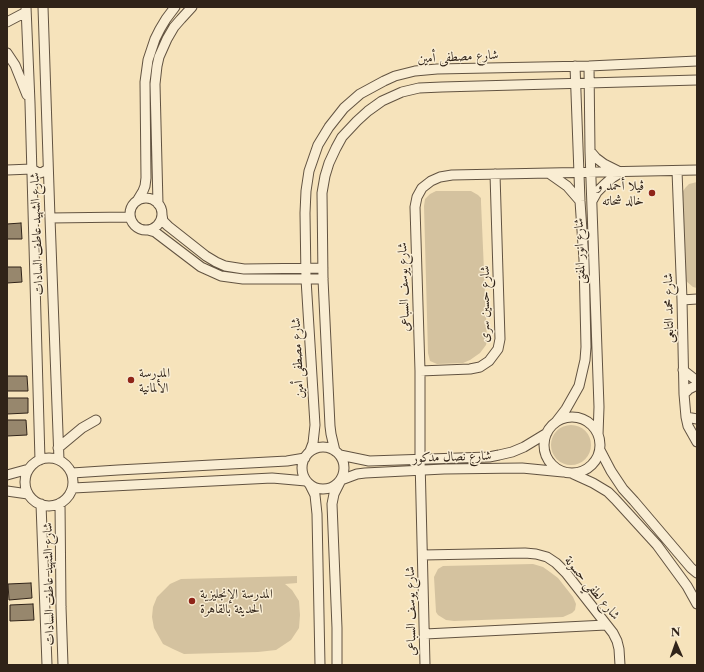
<!DOCTYPE html>
<html>
<head>
<meta charset="utf-8">
<style>
	body { margin:0 }
	#map { position:relative; width:704px; height:672px; overflow:hidden; background:#f6e3bb; font-family:"Libre Caslon Text",serif }
	canvas { display:block }
	.frame { position:absolute; inset:0; border:8px solid #302318; pointer-events:none }
	.north { position:absolute; left:656px; top:624px; width:40px; height:40px; -webkit-text-stroke:3px #f9edd3; paint-order:stroke; rotate:358deg; font-size:11px; font-weight:700; line-height:16px; text-align:center; color:#302318 }
	.north::after { content:''; display:block; margin:auto; width:14px; height:18px; background:#302318; clip-path:polygon(50% 0,100% 100%,50% 72%,0 100%) }
</style>
</head>
<body>
<div id="map">
<canvas width="704" height="672"></canvas>
<div class="frame"></div>
<div class="north">N</div>
</div>
<script>
const g = document.querySelector('canvas').getContext('2d');
g.lineJoin = 'round';
function fillPath(path, color) {
  g.fillStyle = color;
  g.fill(path, 'evenodd');
}
function poly(rows) {
  const path = new Path2D();
  for (const r of rows) {
    if (r.length === 3) {
      path.moveTo(r[0] + r[2], r[1]);
      path.arc(r[0], r[1], r[2], 0, 2 * Math.PI);
      continue;
    }
    path.moveTo(r[0], r[1]);
    for (let i = 2; i < r.length; i += 2) path.lineTo(r[i], r[i + 1]);
  }
  return path;
}
function stroke(path, color, width, dash) {
  g.strokeStyle = color;
  g.lineWidth = width;
  g.lineCap = dash ? 'butt' : 'round';
  g.setLineDash(dash || []);
  g.stroke(path);
}
function drawText(font, color, halo, rows, align = 'center') {
  g.font = font + ' "Libre Caslon Text",Amiri,serif';
  g.lineWidth = 3;
  g.setLineDash([]);
  g.textBaseline = 'middle';
  g.strokeStyle = halo;
  g.fillStyle = color;
  for (const [text, x, y, turn = 0] of rows) {
    g.save();
    g.translate(x, y);
    g.rotate((+turn || 0) * Math.PI / 180);
    g.textAlign = isNaN(turn) ? turn : align;
    if (halo) g.strokeText(text, 0, 0);
    g.fillText(text, 0, 0);
    g.restore();
  }
}
fillPath(poly([
	[697,182,697,288,693,287,686,281,685,275,683,194,683,191,686,187,689,184],
	[436,191,471,191,478,195,481,198,481,202,487,340,486,345,480,353,470,360,463,363,437,364,430,361,428,353,424,206,425,199,430,194],
	[571,445,20],
	[533,564,543,567,550,572,558,578,573,597,576,604,575,610,572,613,563,617,454,621,446,620,438,615,436,612,434,577,438,569,443,566],
	[297,576,297,583,285,584,292,590,299,601,300,615,299,628,291,640,276,650,258,652,184,654,173,649,163,644,154,628,152,617,153,607,157,597,170,584,181,579]
]), '#d4c29f');
const building = poly([
	[21,223,22,239,7,239,7,224,21,223],
	[7,267,21,267,22,282,7,283,7,267],
	[7,376,27,376,28,391,7,391,7,376],
	[7,398,28,398,28,413,7,414,7,398],
	[7,420,26,420,27,435,7,436,7,420],
	[31,583,32,598,9,600,8,584,31,583],
	[33,604,34,620,10,621,10,605,33,604]
]);
fillPath(building, '#97876d');
stroke(building, '#302318', 1);
const minor = poly([
	[26,7,30,103,40,460],
	[43,7,50,218,59,460],
	[7,22,26,12],
	[7,53,15,65,27,95],
	[589,66,590,151,599,407,598,435],
	[590,151,596,158,604,164,618,171],
	[7,170,32,169,37,172,40,173,43,172,48,169],
	[677,171,682,300,684,394,686,417,688,426,697,442],
	[550,174,567,186,580,201],
	[146,214,16],
	[137,201,143,191,145,186,146,178,145,82,148,60,155,39,160,29,166,19,175,7],
	[592,201,597,192,604,185,612,178,620,173],
	[158,204,155,84,157,66,159,57,167,39,174,27,181,19,192,7],
	[162,215,163,221,168,226,206,256,216,262,225,266,244,269,323,268],
	[50,218,130,217],
	[148,230,155,232,201,267,221,276,243,279,323,279],
	[682,300,697,299],
	[683,370,697,381],
	[420,371,470,369,480,367,489,361,498,349,500,339,495,174],
	[684,394,689,389,697,385],
	[686,417,697,419],
	[572,445,28],
	[556,422,566,409,579,386,585,360,586,347,584,260,580,201,575,66],
	[323,468,21],
	[58,448,82,428,96,420],
	[600,450,611,471,623,489,634,501,691,568,697,573],
	[310,451,313,443,315,425,306,279,305,213,306,191,309,171,318,145,329,127,344,108,360,94,384,81,395,76,415,71,437,69,589,66,697,61],
	[335,451,331,434,330,426,323,279,322,193,325,176,329,163,336,148,342,137,357,121,368,111,382,101,402,92,419,88,442,87,697,80],
	[340,455,369,461,489,457,499,455,512,452,524,447,547,433],
	[49,482,24],
	[72,473,118,470,287,461,305,458],
	[571,473,593,483,608,492,615,499,657,545,687,586,697,604],
	[7,475,29,469],
	[341,480,357,474,365,473,444,469,522,468,563,472],
	[310,485,315,495,317,514,320,665],
	[73,488,272,478,306,481],
	[7,491,28,494],
	[60,503,61,607,63,665],
	[41,504,47,665],
	[423,555,525,553,536,554,547,557,556,563,566,573,613,633,617,641,619,649,620,665],
	[425,634,606,625],
	[337,665,337,628,332,504,334,494,340,482],
	[425,665,420,459,420,371,415,207,417,197,422,188,431,181,440,177,452,175,697,170]
]);
stroke(minor, '#625341', 11);
stroke(minor, '#f9edd3', 9);
for (const [x, y, r, color] of [
	[652,193,4,"#8f2418"],
	[131,380,4,"#8f2418"],
	[192,601,4,"#8f2418"]
]) {
  const dot = new Path2D();
  dot.arc(x, y, r, 0, 2 * Math.PI);
  g.fillStyle = color;
  g.fill(dot);
  stroke(dot, '#f9edd3', 1.5);
}
drawText('13px', '#302318', '#f9edd3', [
	["شارع مصطفى أمين",458,57,-3],
	["شارع الشهيد عاطف السادات",37,234,-92],
	["شارع انور المفتى",580,251,-92],
	["شارع يوسف السباعى",404,287,-92],
	["شارع حسين سرى",485,304,-90],
	["شارع محمد التابعى",669,308,-91],
	["شارع مصطفى أمين",298,358,-93],
	["شارع نصال مدكور",452,457,-2],
	["شارع الشهيد عاطف السادات",49,584,-91],
	["شارع لطفي حسونة",592,588,50],
	["شارع يوسف السباعى",411,611,-91]
]);
drawText('13px', '#302318', '#f9edd3', [
	["ڤيلا أحمد و",644,186,"right"],
	["خالد شحاته",644,201,"right"],
	["المدرسة",139,373],
	["الألمانية",139,388],
	["المدرسة الإنجليزية",200,594],
	["الحديثة بالقاهرة",200,609]
], 'left');
</script>
</body>
</html>
